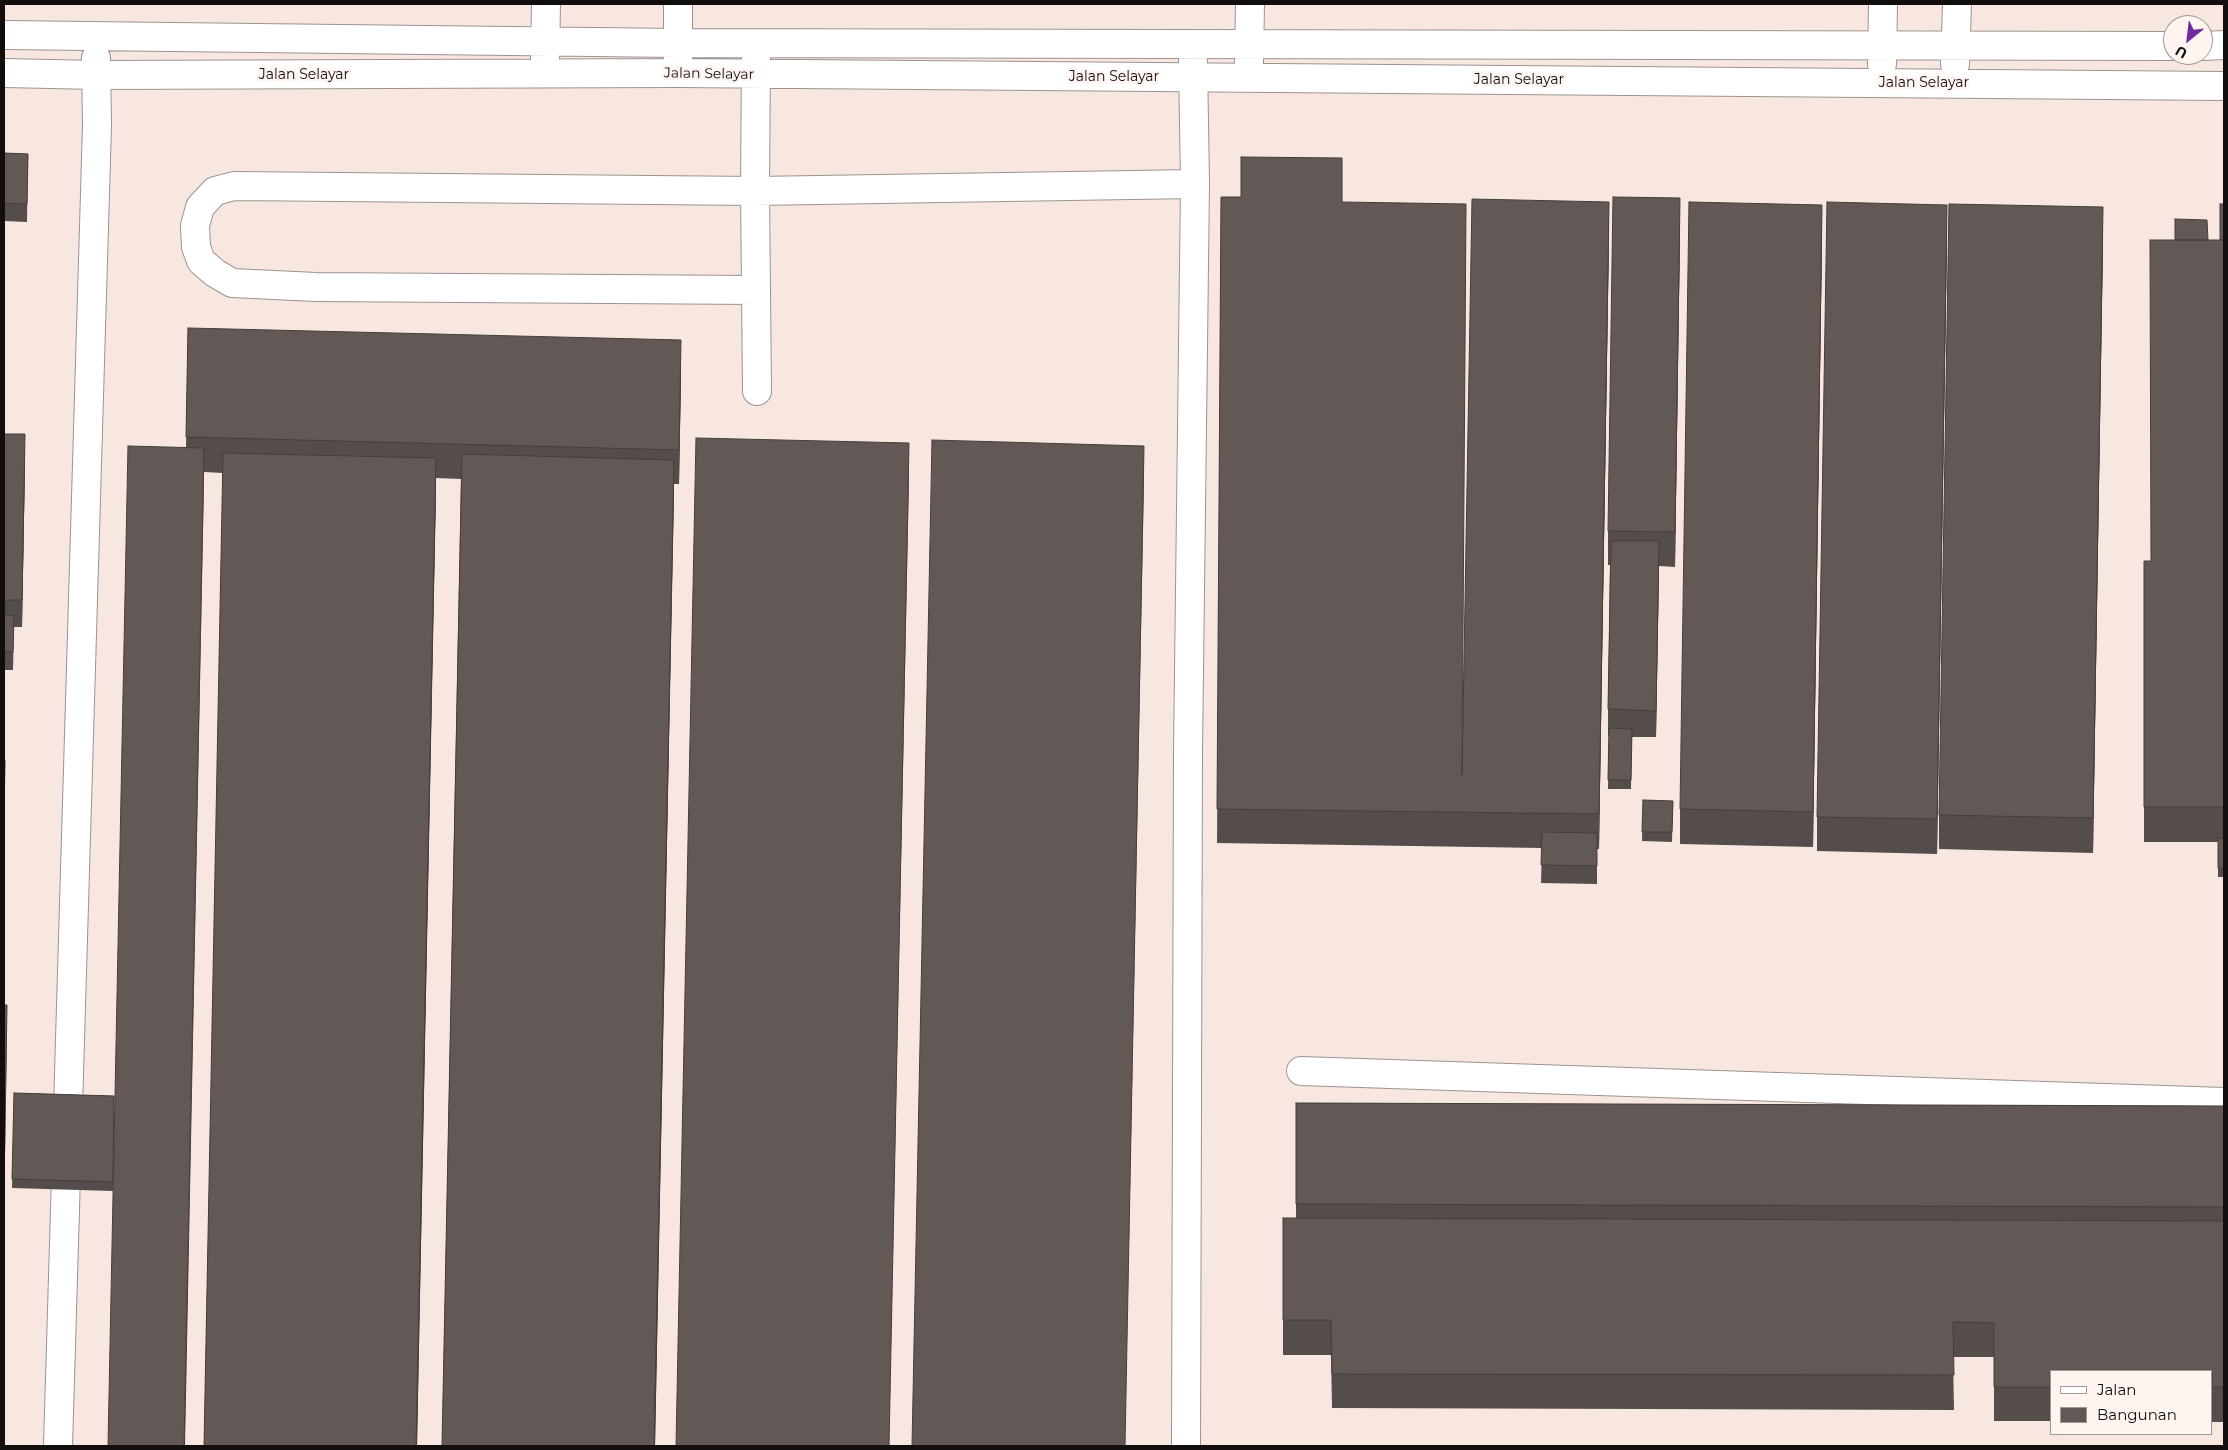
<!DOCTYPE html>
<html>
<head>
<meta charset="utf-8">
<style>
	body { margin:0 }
	#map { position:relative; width:2228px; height:1450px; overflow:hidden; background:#fef4f0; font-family:Montserrat,sans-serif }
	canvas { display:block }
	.frame { position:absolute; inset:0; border:5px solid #110e0d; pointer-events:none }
	.legend { position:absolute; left:2050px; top:1370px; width:162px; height:65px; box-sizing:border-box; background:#fef4f0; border:1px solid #9f9895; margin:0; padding:6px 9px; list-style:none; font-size:15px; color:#110e0d }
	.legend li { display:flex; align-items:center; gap:10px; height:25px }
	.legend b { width:25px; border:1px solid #9f9895 }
	.north { position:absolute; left:2163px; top:15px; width:50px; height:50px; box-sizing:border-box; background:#fef4f0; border:1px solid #9f9895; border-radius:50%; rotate:209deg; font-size:14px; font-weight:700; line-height:20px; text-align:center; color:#110e0d }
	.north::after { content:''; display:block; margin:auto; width:18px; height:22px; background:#722b9f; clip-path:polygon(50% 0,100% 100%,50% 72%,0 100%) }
</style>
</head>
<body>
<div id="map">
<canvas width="2228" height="1450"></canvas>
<div class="frame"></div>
<ul class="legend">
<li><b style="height:6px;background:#fff"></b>Jalan</li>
<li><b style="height:14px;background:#625957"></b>Bangunan</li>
</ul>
<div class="north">U</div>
</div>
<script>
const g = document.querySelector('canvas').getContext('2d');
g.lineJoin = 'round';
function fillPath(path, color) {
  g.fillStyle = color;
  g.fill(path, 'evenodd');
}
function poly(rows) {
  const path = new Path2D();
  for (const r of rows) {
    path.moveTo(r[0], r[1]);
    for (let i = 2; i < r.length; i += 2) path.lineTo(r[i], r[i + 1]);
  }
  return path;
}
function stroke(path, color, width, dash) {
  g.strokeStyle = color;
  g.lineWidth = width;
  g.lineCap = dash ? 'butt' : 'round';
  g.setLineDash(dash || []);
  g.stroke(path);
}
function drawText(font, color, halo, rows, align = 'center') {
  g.font = font + ' Montserrat,sans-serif';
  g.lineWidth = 5;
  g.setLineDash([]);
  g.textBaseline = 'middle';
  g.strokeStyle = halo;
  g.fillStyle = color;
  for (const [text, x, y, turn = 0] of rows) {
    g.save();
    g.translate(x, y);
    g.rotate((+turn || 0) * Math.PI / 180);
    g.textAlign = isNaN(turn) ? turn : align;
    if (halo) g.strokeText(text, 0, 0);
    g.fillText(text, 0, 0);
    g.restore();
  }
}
fillPath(poly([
	[4,4,2224,4,2224,1446,4,1446],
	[2173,25,2203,25,2203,55,2173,55],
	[2052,1371,2212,1371,2212,1434,2052,1434]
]), '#f8e7e0');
const minor = poly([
	[678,4,678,61],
	[4,35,678,43,2173,46],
	[2203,46,2224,45],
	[756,55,755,191,757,391],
	[545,60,546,4],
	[1193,61,1195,184],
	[1249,62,1250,4],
	[1882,64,1883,4],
	[1955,64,1957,4],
	[4,73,97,75,678,73,2224,86],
	[756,290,316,287,232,283,215,273,201,261,196,247,195,226,200,207,215,191,234,186,755,191,1195,184,1188,752,1186,1446],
	[1301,1071,2224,1102],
	[58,1446,97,125,96,58]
]);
stroke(minor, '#9c9390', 30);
stroke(minor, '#fff', 28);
fillPath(poly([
	[4,153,28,154,27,222,4,221],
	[1221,197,1342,202,1463,757,1609,236,1599,849,1597,849,1597,884,1541,883,1542,848,1217,843],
	[2224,204,2224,877,2218,877,2218,842,2144,842,2144,561,2151,561,2208,240,2220,240],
	[1680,232,1675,567,1659,566,1656,737,1632,737,1631,789,1608,789,1609,736,1608,736,1608,709,1610,565,1608,565,1608,531],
	[1947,239,1937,854,1817,851,1817,817],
	[1822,240,1813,847,1680,844,1680,809],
	[2103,241,2093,853,1939,849,1939,815],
	[188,328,681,375,679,484,674,484,655,1446,442,1446,461,479,436,478,417,1446,204,1446,223,473,204,472,186,447],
	[4,434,25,461,22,627,14,627,13,670,4,670],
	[1643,800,1673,801,1672,842,1642,841],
	[14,1093,114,1096,113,1191,12,1188],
	[1296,1103,2224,1106,2224,1422,2212,1422,2212,1371,2052,1371,2052,1421,1994,1421,1994,1357,1953,1357,1954,1410,1332,1408,1331,1355,1283,1355,1283,1218,1296,1218]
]), '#544d4b');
fillPath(poly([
	[1680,198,1680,232,1675,567,1675,532],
	[1609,202,1609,236,1599,849,1599,814],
	[1822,205,1822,240,1813,847,1813,812],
	[1947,205,1947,239,1937,854,1937,819],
	[2103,207,2103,241,2093,853,2093,818],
	[681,340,681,375,679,484,679,450],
	[25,434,25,461,22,627,22,600],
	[909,443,909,478,889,1446],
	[1144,446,1144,480,1125,1446],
	[204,448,204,482,185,1446,184,1446],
	[436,458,436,493,417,1446,416,1446],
	[674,460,674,494,655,1446,654,1446],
	[1659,541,1659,568,1656,737,1656,711],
	[5,760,5,787,4,841,4,814],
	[7,1005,7,1032,4,1214,4,1187]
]), '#453e3d');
const building = poly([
	[4,153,28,154,27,204,4,203,4,153],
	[1241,157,1342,158,1342,202,1466,204,1462,775,1472,199,1609,202,1599,814,1217,809,1221,197,1241,197,1241,157],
	[1613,197,1680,198,1675,532,1608,531,1613,197],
	[1689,202,1822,205,1813,812,1680,809,1689,202],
	[1827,202,1947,205,1937,819,1817,817,1827,202],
	[1949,204,2103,207,2093,818,1939,815,1949,204],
	[2220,204,2224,204,2224,240,2220,240,2220,204],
	[2175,219,2207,220,2208,240,2175,240,2175,219],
	[2150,240,2224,240,2224,807,2144,807,2144,561,2151,561,2150,240],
	[188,328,681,340,679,450,186,437,188,328],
	[4,434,25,434,22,600,4,600,4,434],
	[696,438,909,443,889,1446,676,1446,696,438],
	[932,440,1144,446,1125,1446,912,1446,932,440],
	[128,446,204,448,184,1446,108,1446,128,446],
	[223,453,436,458,416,1446,204,1446,223,453],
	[462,454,674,460,654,1446,442,1446,462,454],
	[1611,541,1659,541,1656,711,1608,709,1611,541],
	[4,615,14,616,13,652,4,651,4,615],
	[1609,728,1632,729,1631,780,1608,780,1609,728],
	[4,760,5,760,4,814,4,760],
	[1643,800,1673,801,1672,832,1642,832,1643,800],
	[1542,832,1597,833,1597,866,1541,865,1542,832],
	[2218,838,2224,838,2224,868,2218,868,2218,838],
	[4,1005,7,1005,4,1187,4,1005],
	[14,1093,114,1096,113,1182,12,1179,14,1093],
	[1296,1103,2224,1106,2224,1207,1296,1204,1296,1103],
	[1283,1218,2224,1221,2224,1387,2212,1387,2212,1371,2052,1371,2052,1387,1994,1387,1994,1323,1953,1322,1954,1375,1332,1374,1331,1320,1283,1320,1283,1218]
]);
fillPath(building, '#625957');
stroke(building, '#453e3d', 1);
drawText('14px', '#110e0d', '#fef4f0', [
	["Jalan Selayar",709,74,1],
	["Jalan Selayar",304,75],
	["Jalan Selayar",1114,77],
	["Jalan Selayar",1519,80],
	["Jalan Selayar",1924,83]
]);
</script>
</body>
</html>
